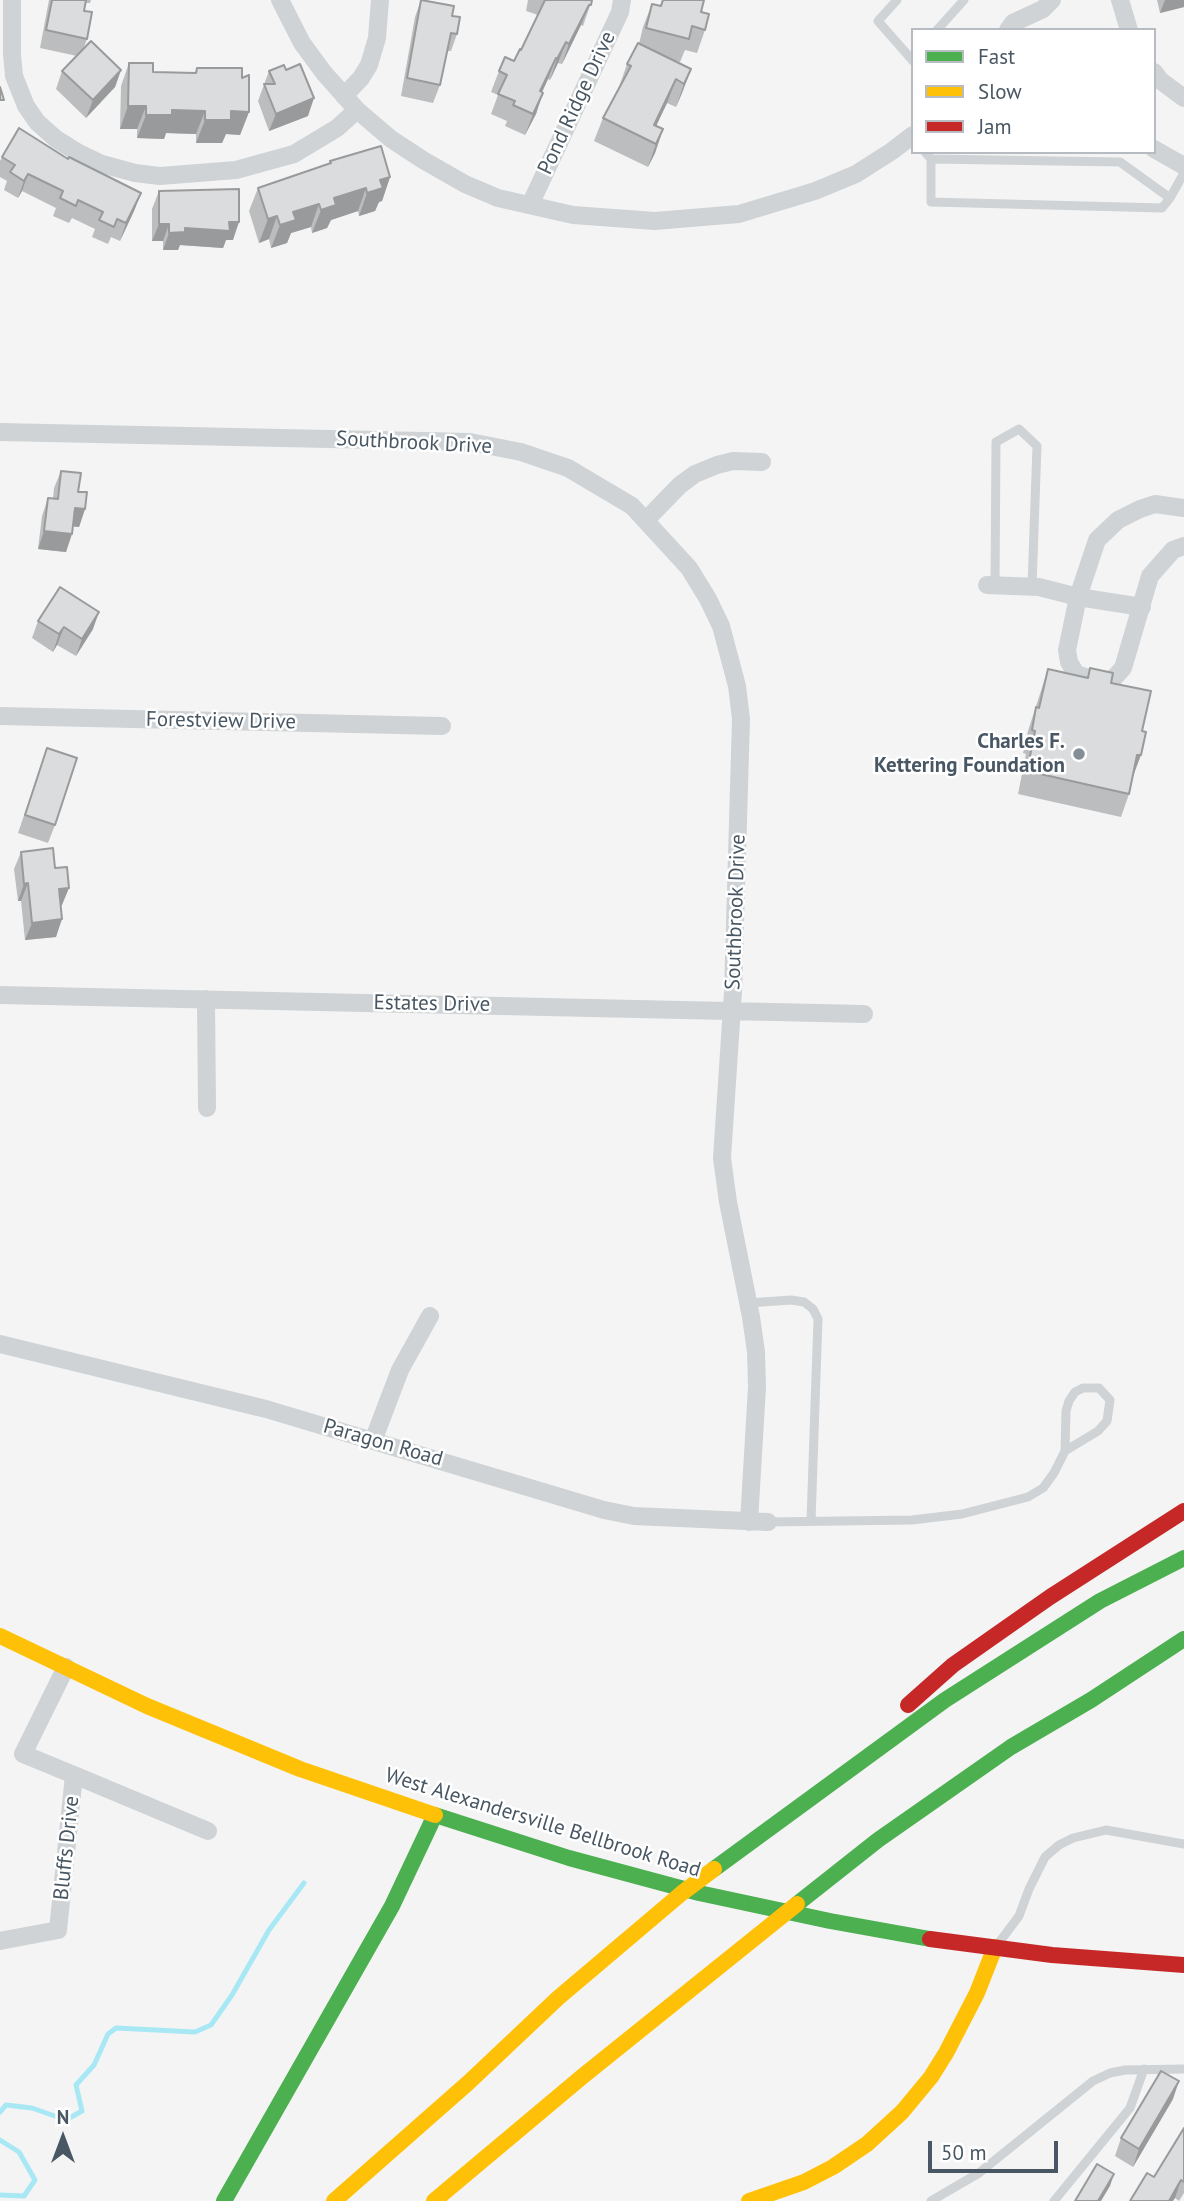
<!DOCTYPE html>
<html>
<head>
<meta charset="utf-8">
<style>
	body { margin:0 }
	#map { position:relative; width:1184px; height:2201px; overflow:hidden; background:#f4f4f4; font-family:"PT Sans",sans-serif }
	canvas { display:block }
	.legend { position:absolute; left:911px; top:28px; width:245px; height:126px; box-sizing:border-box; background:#fff; border:2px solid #b6bcc1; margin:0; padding:9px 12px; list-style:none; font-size:21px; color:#485763 }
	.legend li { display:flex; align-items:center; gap:14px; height:35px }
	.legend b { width:35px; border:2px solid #b6bcc1 }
	.north { position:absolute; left:28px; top:2103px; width:70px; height:70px; -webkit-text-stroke:5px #fff; paint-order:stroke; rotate:0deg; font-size:19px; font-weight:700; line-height:28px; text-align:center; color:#485763 }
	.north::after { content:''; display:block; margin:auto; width:24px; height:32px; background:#485763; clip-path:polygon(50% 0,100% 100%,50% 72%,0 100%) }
	.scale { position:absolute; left:928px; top:2141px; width:130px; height:32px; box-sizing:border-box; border:4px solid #485763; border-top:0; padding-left:9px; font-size:21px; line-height:24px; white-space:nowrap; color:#485763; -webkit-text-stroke:5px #fff; paint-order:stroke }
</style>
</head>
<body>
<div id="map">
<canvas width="1184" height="2201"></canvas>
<ul class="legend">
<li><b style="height:9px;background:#4caf50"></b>Fast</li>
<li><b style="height:9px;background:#ffc107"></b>Slow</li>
<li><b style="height:9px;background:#c62828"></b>Jam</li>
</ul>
<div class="north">N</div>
<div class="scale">50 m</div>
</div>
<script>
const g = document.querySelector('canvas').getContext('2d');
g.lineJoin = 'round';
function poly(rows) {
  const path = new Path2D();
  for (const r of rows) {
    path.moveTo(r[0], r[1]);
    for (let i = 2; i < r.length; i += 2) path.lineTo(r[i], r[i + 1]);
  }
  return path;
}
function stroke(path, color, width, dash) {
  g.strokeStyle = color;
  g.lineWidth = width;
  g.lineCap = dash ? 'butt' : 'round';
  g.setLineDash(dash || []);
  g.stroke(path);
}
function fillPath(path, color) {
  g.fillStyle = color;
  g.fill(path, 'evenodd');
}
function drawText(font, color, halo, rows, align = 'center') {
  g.font = font + ' "PT Sans",sans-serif';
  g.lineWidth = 5;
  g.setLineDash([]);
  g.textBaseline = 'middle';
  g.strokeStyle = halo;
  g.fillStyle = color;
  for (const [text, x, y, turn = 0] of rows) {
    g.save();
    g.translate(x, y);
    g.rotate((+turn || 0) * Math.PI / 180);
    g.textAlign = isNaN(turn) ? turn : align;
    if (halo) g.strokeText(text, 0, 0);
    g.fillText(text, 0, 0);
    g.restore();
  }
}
stroke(poly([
	[0,2112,6,2105,32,2108,66,2120,82,2111,76,2085,94,2065,108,2034,116,2028,195,2032,211,2025,232,1995,269,1930,304,1883],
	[0,2140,19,2152,35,2180,24,2196,0,2195]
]), '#a8e8f5', 5);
stroke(poly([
	[897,0,878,21,913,61],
	[937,30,964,0],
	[925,152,931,159,1120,162,1170,198,1184,173],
	[931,159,931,202,1162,208,1170,198],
	[995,585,996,442,1019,429,1037,446,1032,586],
	[748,1303,791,1300,804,1302,813,1309,818,1319,811,1521],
	[768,1522,912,1520,962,1514,1028,1497,1043,1488,1054,1473,1065,1451,1098,1431,1107,1421,1110,1400,1099,1388,1083,1388,1075,1392,1069,1401,1066,1411,1065,1451],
	[998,1944,1019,1916,1029,1889,1045,1857,1059,1845,1073,1838,1106,1830,1184,1844],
	[931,2201,979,2173,1093,2081,1110,2073,1125,2070,1184,2069],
	[1054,2201,1130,2108,1144,2069]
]), '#cfd3d5', 9);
stroke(poly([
	[12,0,12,54,14,76,26,106,37,122,56,139,77,152,102,164,135,173,160,176,236,170,294,154,337,128,357,110],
	[280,0,302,43,324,73,357,110,391,139,423,160,465,184,498,198,573,215,655,221,739,214,815,191,856,174,892,151,913,135],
	[1120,0,1129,30],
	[1008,30,1013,23,1043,9,1052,0],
	[1154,72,1161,81,1184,98],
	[344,96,361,78,369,65,377,38,380,0],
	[1154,149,1184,166],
	[530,205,620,12,622,0],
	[0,432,470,442,521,452,568,468,632,506,689,568,708,599,721,626,737,686,741,719,733,992,722,1158,728,1202,751,1317,756,1352,757,1387,749,1522],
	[1184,508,1155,504,1140,509,1118,520,1097,540,1078,597,1067,650,1069,662,1076,674,1102,682,1114,678,1123,668,1150,576,1173,550,1184,546],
	[646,520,680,485,695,474,717,465,733,461,762,462],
	[987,585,1039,587,1078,597,1142,607],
	[0,716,442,726],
	[0,995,864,1014],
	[206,999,207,1108],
	[0,1344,266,1409,604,1510,634,1516,768,1522],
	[373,1441,400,1370,430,1316],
	[74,1775,208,1831],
	[0,1941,58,1930,74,1775,23,1754,66,1667]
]), '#cfd3d5', 18);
stroke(poly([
	[435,1815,569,1858,699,1893,830,1921,930,1939],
	[714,1869,945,1700,1100,1601,1184,1558],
	[797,1904,878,1840,1011,1747,1091,1700,1184,1639],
	[224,2201,392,1906,435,1815]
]), '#4caf50', 16);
stroke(poly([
	[0,1636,147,1706,300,1769,435,1815],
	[334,2201,468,2083,558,1998,682,1893,714,1869],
	[434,2201,583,2076,797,1904],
	[749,2201,804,2182,833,2167,867,2144,902,2112,931,2077,946,2053,977,1993,995,1947]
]), '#ffc107', 16);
stroke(poly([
	[908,1705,953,1665,1050,1597,1184,1511],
	[930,1939,1052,1955,1184,1965]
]), '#c62828', 16);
fillPath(poly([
	[49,0,91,0,90,3,86,3,84,11,87,39,83,50,121,70,115,87,86,118,56,89,62,71,77,56,40,48],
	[421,0,452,16,457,34,451,51,447,51,440,85,433,103,401,96,415,17],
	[528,0,592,0,583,26,581,25,562,64,558,63,550,80,548,79,542,92,536,114,525,135,505,126,507,121,491,114,498,95,491,92,499,71,514,61,521,50,538,15,526,11],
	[662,0,704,0,701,12,705,30,697,53,685,50,680,62,672,60,691,69,682,93,676,107,667,103,656,126,663,129,655,153,648,167,594,141,603,118,619,87,627,64,639,44,643,27,652,4,660,6],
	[1157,0,1184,0,1184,7,1160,13],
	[129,63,153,72,195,73,197,68,242,78,249,112,240,135,226,134,222,143,196,143,196,134,166,133,164,139,137,138,137,129,120,129,121,86],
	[269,71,308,116,269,131,258,101],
	[2,157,68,159,141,193,134,211,120,241,111,237,108,244,92,237,95,229,72,218,69,223,53,216,56,208,22,191,18,198,4,190,7,181,0,177,0,161],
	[330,161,390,177,382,201,379,202,375,211,359,216,358,211,331,220,327,228,312,233,311,227,291,233,287,243,271,248,269,239,259,243,249,211,258,188,329,164],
	[159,191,233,240,226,240,223,248,180,245,178,250,163,250,163,241,152,241,152,209],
	[61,471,78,492,85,509,79,527,73,526,66,552,38,549,42,516,48,498,53,499,54,488],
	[38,621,93,629,76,656,57,645,53,652,32,638],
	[1090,668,1111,683,1132,779,1129,794,1121,817,1018,794,1026,754,1023,753,1028,731,1048,669,1087,677],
	[47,748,55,825,48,843,18,833],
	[21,852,55,868,62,905,61,906,56,937,25,940,21,901,18,901,14,869],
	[1173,2099,1133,2167,1115,2156,1121,2138],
	[1184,2128,1184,2193,1179,2201,1175,2198,1154,2177]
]), '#bcbdbf');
fillPath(poly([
	[1165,0,1184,0,1184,7,1160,13],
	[589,5,581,25,562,64,569,44],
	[566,42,558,63,550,80,557,59],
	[556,58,548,79,533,112,540,91],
	[691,69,682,93,676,107,684,84],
	[121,70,115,87,86,118,93,100],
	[676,79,667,103,649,141,654,125],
	[543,93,536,114,525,135,533,114],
	[314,98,308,116,269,131,276,114],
	[128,106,146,106,137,129,120,129],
	[172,110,205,111,196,134,166,133,164,139,137,138,146,115],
	[231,111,249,112,240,135,226,134,222,143,196,143,205,120],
	[663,129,655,153,648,167,656,144],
	[28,174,22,191,18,198,24,181],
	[390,177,382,201,379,202,375,211,359,216,367,193,380,180],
	[366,188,358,211,331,220,327,228,312,233,321,210,334,198],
	[141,193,134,211,120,241,126,223],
	[319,204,311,227,291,233,287,243,271,248,280,225,293,212],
	[277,216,269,239,259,243,268,219],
	[229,222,239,222,233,240,226,240,223,248,180,245,178,250,163,250,169,233,185,228],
	[159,224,169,224,163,241,152,241],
	[75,508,85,509,79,527,69,526],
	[44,531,72,534,66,552,38,549],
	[99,612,93,629,76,656,82,639],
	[64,627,57,645,53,652,59,634],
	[1137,755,1141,755,1132,779],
	[28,883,21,901,18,901,24,884],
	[69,888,62,905,53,906,59,889],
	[62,919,56,937,25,940,32,923],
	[1179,2081,1173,2099,1133,2167,1139,2149],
	[1114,2174,1110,2186,1101,2201,1098,2201],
	[1181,2180,1175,2198,1173,2201,1169,2201]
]), '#999a9b');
const building = poly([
	[52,0,86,0,84,11,92,12,87,39,46,30,52,0],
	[421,0,454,6,452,16,460,17,457,34,451,33,440,85,407,78,421,0],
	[545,0,592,0,591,5,589,5,569,44,566,42,557,59,556,58,540,91,543,93,533,114,513,105,515,101,498,94,507,75,499,71,505,57,514,61,520,49,521,50,545,0],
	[663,0,704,0,701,12,709,14,705,30,692,26,689,39,646,28,652,4,661,6,663,0],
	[91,41,121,70,93,100,62,71,91,41],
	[638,43,691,69,684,84,676,79,654,125,663,129,656,144,603,118,631,66,627,64,638,43],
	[129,63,153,63,153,72,196,73,197,68,242,68,242,78,249,75,249,112,231,111,231,120,205,120,205,111,172,110,172,115,146,115,146,106,128,106,129,63],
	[300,64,314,98,276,114,264,84,275,84,269,71,284,65,286,70,300,64],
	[0,87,4,100,0,100,0,87],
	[19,128,68,159,69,157,141,193,126,223,117,219,114,227,99,220,103,212,78,200,76,206,60,198,63,191,28,174,24,181,10,172,15,165,2,157,19,128],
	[381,146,390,177,380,180,383,188,367,193,366,188,334,198,336,205,321,210,319,204,293,212,296,220,280,225,277,216,268,219,258,188,331,163,330,161,381,146],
	[239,189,239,222,229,222,230,231,185,228,185,232,169,233,169,224,159,224,159,191,239,189],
	[61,471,81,473,78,492,87,492,85,509,75,508,72,534,44,531,48,498,58,499,61,471],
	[60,587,99,612,82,639,64,627,59,634,38,621,60,587],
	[1090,668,1113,673,1111,683,1151,691,1142,731,1146,732,1141,755,1137,755,1129,794,1027,771,1035,731,1032,730,1036,707,1039,708,1048,669,1088,678,1090,668],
	[47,748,77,758,55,825,25,815,47,748],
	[53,848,55,868,67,867,69,888,59,889,62,919,32,923,28,883,24,884,21,852,53,848],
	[1161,2071,1179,2081,1139,2149,1121,2138,1161,2071],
	[1184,2128,1184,2182,1181,2180,1169,2201,1130,2201,1147,2173,1154,2177,1184,2128],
	[1097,2164,1114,2174,1098,2201,1075,2201,1097,2164]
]);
fillPath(building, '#dbdcde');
stroke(building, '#999a9b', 2);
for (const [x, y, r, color] of [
	[1079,754,7,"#848e96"]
]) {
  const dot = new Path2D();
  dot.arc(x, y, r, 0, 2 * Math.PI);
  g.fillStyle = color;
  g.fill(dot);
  stroke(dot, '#fff', 2.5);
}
drawText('21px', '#485763', '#fff', [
	["Pond Ridge Drive",577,103,-65],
	["Southbrook Drive",414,443,3],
	["Forestview Drive",221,721,1],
	["Southbrook Drive",736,912,-88],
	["Estates Drive",432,1004,1],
	["Paragon Road",383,1443,16],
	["West Alexandersville Bellbrook Road",543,1823,17],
	["Bluffs Drive",67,1848,-84]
]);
drawText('bold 21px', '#485763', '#fff', [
	["Charles F.",1065,742],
	["Kettering Foundation",1065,766]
], 'right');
</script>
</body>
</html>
